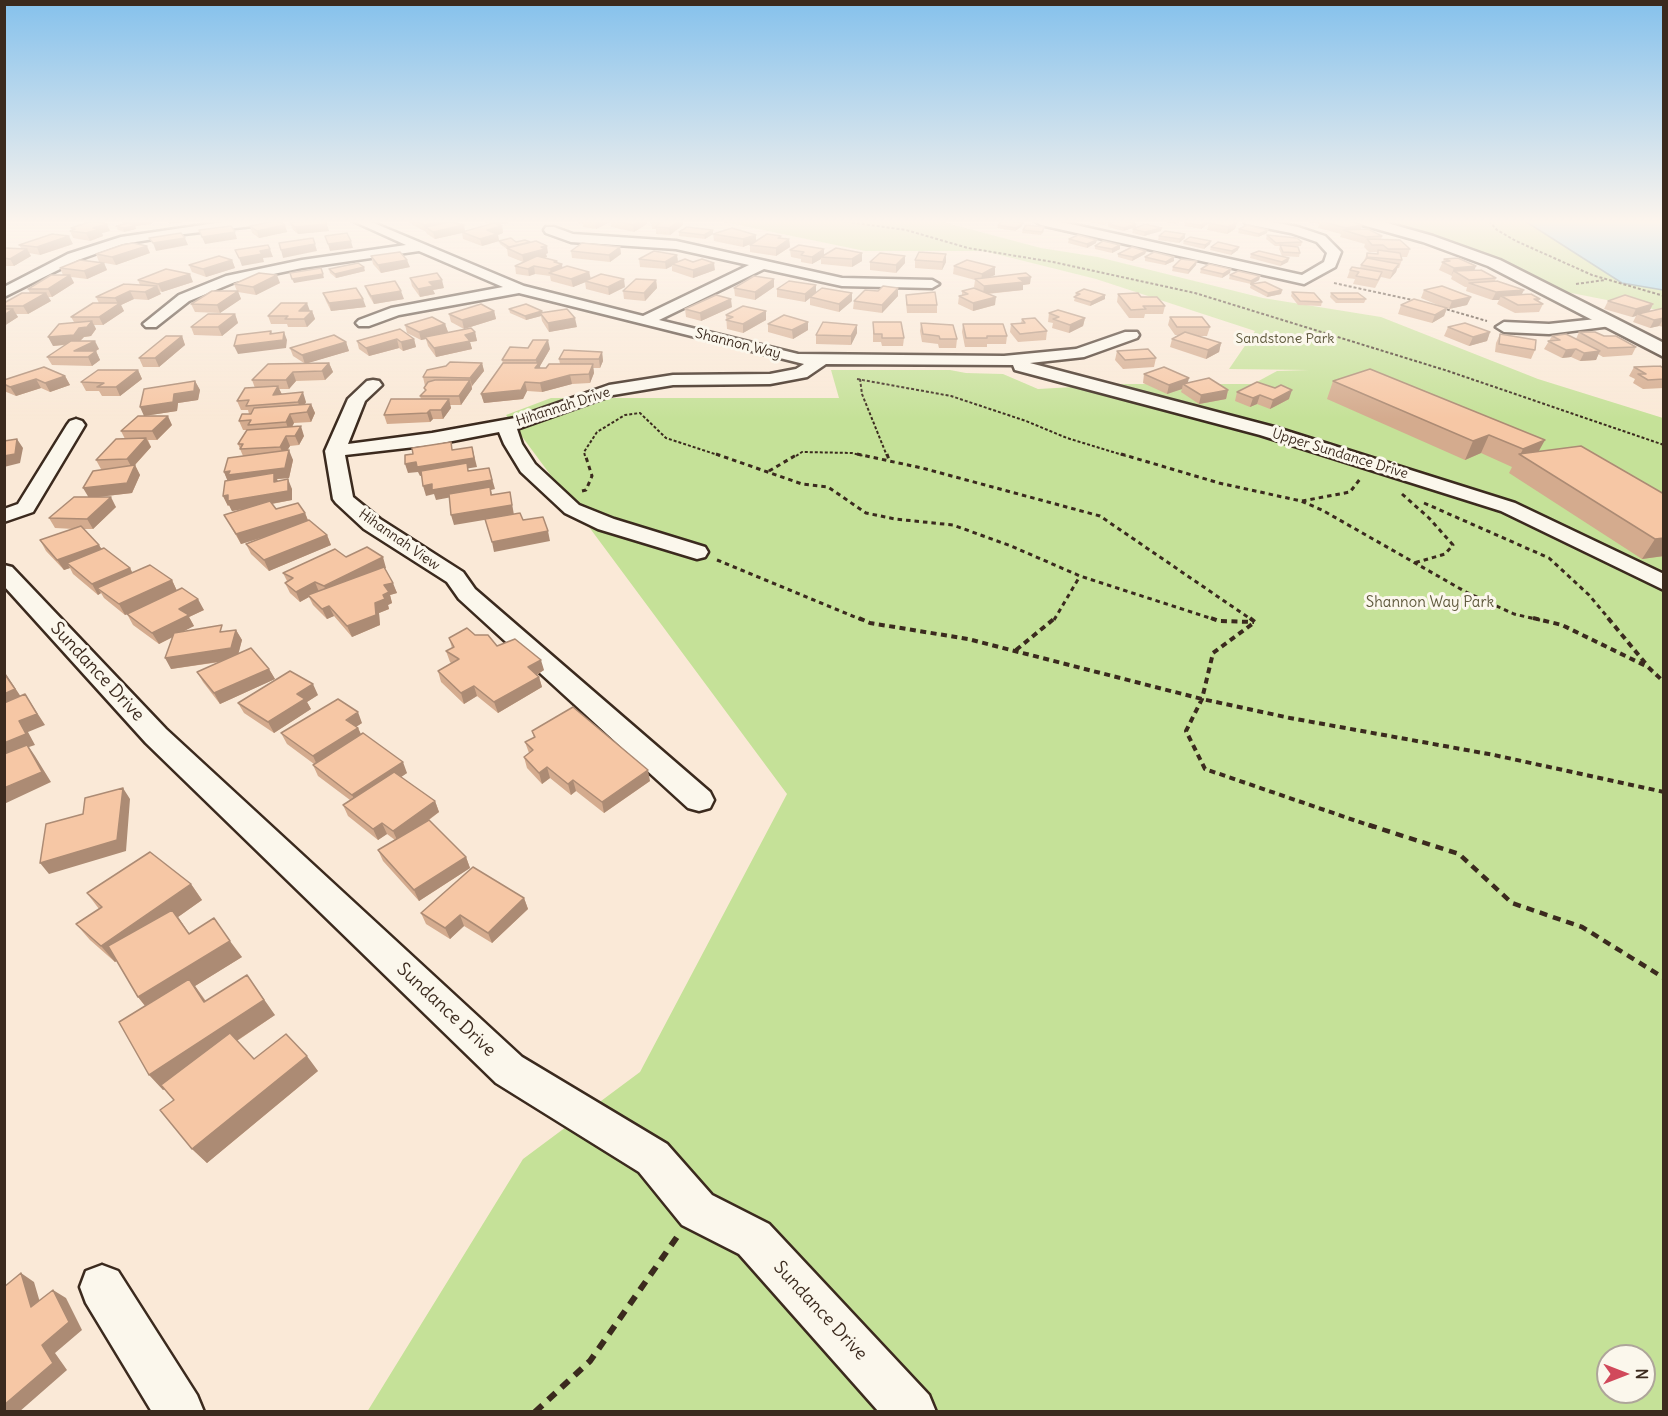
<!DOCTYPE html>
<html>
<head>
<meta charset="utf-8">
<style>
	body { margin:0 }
	#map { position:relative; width:1668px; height:1416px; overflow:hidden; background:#fae9d7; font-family:Delius,sans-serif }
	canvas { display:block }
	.frame { position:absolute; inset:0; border:6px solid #3b2a1e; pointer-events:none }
	.north { position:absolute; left:1596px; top:1344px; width:60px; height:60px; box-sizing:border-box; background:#fbf7ec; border:2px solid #aea59a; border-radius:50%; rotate:90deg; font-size:16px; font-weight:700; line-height:24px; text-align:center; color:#3b2a1e }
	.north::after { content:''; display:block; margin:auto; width:21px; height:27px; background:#d1495b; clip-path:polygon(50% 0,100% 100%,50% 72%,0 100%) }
</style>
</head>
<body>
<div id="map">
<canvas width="1668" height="1416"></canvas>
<div class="frame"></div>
<div class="north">N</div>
</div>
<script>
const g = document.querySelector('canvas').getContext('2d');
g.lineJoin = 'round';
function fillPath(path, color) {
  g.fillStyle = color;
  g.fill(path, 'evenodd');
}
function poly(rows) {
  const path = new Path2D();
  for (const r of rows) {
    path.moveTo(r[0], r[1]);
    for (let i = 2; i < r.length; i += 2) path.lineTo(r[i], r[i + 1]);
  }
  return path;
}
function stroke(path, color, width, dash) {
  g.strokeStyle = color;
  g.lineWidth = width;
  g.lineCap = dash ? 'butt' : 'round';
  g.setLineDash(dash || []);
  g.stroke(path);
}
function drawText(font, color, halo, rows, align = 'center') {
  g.font = font + ' Delius,sans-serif';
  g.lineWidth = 6;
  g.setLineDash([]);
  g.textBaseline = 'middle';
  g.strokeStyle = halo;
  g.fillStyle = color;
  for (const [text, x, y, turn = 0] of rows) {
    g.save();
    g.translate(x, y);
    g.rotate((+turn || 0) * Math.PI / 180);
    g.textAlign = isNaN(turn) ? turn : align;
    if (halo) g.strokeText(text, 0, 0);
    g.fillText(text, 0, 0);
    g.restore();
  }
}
fillPath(poly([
	[719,221,939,221,1041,248,1098,257,1263,298,1381,317,1538,379,1663,418,1663,1411,367,1412,523,1159,640,1072,787,794,506,415,551,398,839,398,831,370,950,370,966,373,1003,374,1038,389,1126,384,1253,384,1277,371,1309,370,1229,369,1255,331,1096,279,984,251,865,251],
	[1608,1356,1644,1356,1644,1392,1608,1392],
	[1387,221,1525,221,1622,283,1663,290,1663,311,1556,290,1497,260]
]), '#c5e198');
const water = poly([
	[1525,221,1663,221,1663,290,1622,283,1525,221]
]);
fillPath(water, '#92d5f3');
stroke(water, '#6f919e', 1.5);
const street = poly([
	[230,221,267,221,261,225,184,234,123,244,78,260,4,297,4,287,68,254,121,237,230,221],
	[353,221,369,221,524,286,643,316,749,265,676,249,571,242,546,233,544,230,546,227,554,227,573,234,676,241,842,278,932,280,939,284,932,288,842,286,764,269,659,320,798,354,1004,356,1076,349,1125,332,1137,332,1139,335,1137,338,1084,357,1030,363,1274,427,1515,503,1664,574,1664,590,1501,511,1260,435,1015,370,1013,365,826,364,807,377,770,384,673,385,613,395,517,429,522,444,535,464,579,505,614,519,705,547,708,552,705,557,697,559,598,529,565,513,521,472,504,444,499,432,432,445,345,455,353,497,380,519,463,572,475,589,710,792,714,800,710,808,699,811,688,808,459,599,447,582,364,529,336,503,333,499,325,451,348,399,367,381,373,380,379,381,382,385,365,401,348,444,432,433,515,418,609,385,673,375,770,374,796,369,804,364,519,293,399,315,369,326,359,326,356,323,359,320,391,308,503,287,419,251,302,268,235,282,189,301,156,327,146,327,143,324,179,295,226,276,302,260,406,245,353,221],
	[1035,221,1057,221,1302,275,1324,262,1327,253,1317,242,1291,233,1246,224,1244,221,1267,221,1298,227,1325,236,1341,252,1335,267,1304,284,1041,225,1035,221],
	[1606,318,1611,320,1614,323,1611,326,1549,334,1504,332,1496,327,1504,322,1549,324,1606,318],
	[76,419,82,421,85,425,33,512,4,522,4,509,18,504,67,425,70,421,76,419],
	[4,565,12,567,166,729,522,1057,667,1144,712,1195,769,1224,929,1395,936,1412,879,1412,739,1254,682,1225,639,1172,496,1083,146,743,4,586,4,565],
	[102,1265,118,1271,197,1395,204,1412,152,1412,86,1303,80,1287,86,1271,102,1265]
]);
const secondary = poly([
	[1357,221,1380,221,1433,236,1500,260,1664,343,1664,357,1488,266,1423,242,1359,224,1357,221]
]);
stroke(street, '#3b2a1e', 5);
stroke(secondary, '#3b2a1e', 5);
stroke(poly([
	[842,221,906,230,968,248,1053,262,1195,293,1448,371,1664,445],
	[1489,221,1497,230,1516,241,1592,275,1664,296],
	[1334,283,1417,301],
	[1576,284,1605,280],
	[1442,308,1487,321],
	[857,379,951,396,1026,421,1067,438,1126,456],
	[860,379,862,394,887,456],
	[585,456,584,452,597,432,625,415,640,413,666,438,721,456],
	[796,456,802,452,852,453,864,456]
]), '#3b2a1e', 2, [3, 2]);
stroke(poly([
	[716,454,802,484,828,487,866,513,895,519,953,525,1011,546,1080,576,1216,620],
	[857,454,922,468,1100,516,1252,620],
	[887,454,889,460],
	[1121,454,1219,483,1301,501,1322,510,1466,592,1514,614,1540,620],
	[769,471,798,454],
	[582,491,586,490,592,476,585,454],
	[1402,494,1429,518,1453,545,1445,554,1414,563],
	[1302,501,1350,492,1360,479],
	[1424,503,1549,558,1589,595,1610,620],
	[717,560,862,620],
	[1054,620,1080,576]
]), '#3b2a1e', 3, [4.5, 4]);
stroke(poly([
	[859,618,870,623,968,639,1202,699,1290,718,1494,755,1664,792],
	[1211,618,1219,621,1254,622],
	[1250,618,1255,622,1213,653,1202,699,1186,731,1205,769,1374,827],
	[1533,618,1562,625,1648,667,1664,682],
	[1608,618,1646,664],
	[1016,650,1055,618]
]), '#3b2a1e', 4, [6, 4.5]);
stroke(poly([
	[1369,825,1459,854,1512,903,1582,927,1664,978]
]), '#3b2a1e', 4.5, [8, 6]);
stroke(poly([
	[535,1412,590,1361,677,1237]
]), '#3b2a1e', 6, [10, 8]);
fillPath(street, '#fbf7ec');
fillPath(secondary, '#fbf7ec');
fillPath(poly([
	[408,221,450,221,450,222,464,225,465,231,491,224,482,221,508,221,508,223,499,225,502,226,503,233,498,235,499,241,482,246,463,239,462,233,435,239,427,234,426,232,413,225,412,223,410,223],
	[578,221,610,221,610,222,596,229,583,227,583,224,578,223],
	[611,221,647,221,647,224,634,232,611,227],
	[653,221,683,221,683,225,670,235,656,234,656,229,652,229,651,222],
	[1086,221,1110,221,1104,225],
	[1163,221,1182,221,1175,224],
	[1303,221,1350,221,1362,225,1361,229,1382,236,1381,240,1410,249,1407,257,1401,257,1402,260,1399,268,1397,268,1396,272,1390,279,1381,277,1375,288,1353,284,1355,279,1347,278,1350,270,1360,268,1361,265,1364,261,1367,253,1376,254,1377,252,1369,252,1364,247,1365,244,1340,237,1341,234,1318,228,1319,224],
	[1237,222,1235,229,1227,234,1207,230,1209,223],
	[290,223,329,231,298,234,293,230],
	[1185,223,1209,223,1201,229,1184,226],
	[152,224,135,226,136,229,124,232,118,230,116,226],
	[1108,224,1136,224,1136,227,1123,231,1108,227],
	[285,225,287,232,259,238,252,233,250,226],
	[998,225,1022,226,1015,231,997,228],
	[1044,227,1044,231,1041,235,1022,233,1023,230],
	[71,228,110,231,102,233,103,236,90,241,73,238,70,231,72,230],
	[1133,229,1161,231,1144,236,1132,233],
	[1239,229,1268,230,1267,233,1258,237,1238,233],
	[713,230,713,234,705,239,679,236,679,232],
	[713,234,756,240,781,236,781,238,789,239,790,247,776,256,750,252,750,244,743,247,714,241],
	[1267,235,1302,242,1301,246,1290,246,1300,253,1299,257,1282,256,1279,249,1280,246,1275,246,1266,239],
	[1159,236,1185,238,1179,243,1158,240],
	[1069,239,1096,243,1087,248,1068,243],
	[499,241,516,242,548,253,546,254,547,257,543,258,558,263,563,268,589,272,591,279,625,287,609,295,586,289,585,282,573,287,551,281,550,276,535,274,529,276,516,274,515,266,523,262,508,256,507,249,500,244],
	[1184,241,1210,244,1204,249,1183,244],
	[73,244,40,255,29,253,31,256,14,266,4,266,4,248,21,248,19,245],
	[1095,246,1120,249,1112,253,1095,249],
	[620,247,621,254,610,262,572,258,571,251],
	[1211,247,1238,250,1231,255,1210,250],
	[790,250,824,255,862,261,852,267,821,264,821,259,812,264,801,262,801,259,791,257],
	[1146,251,1145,254,1132,261,1118,257,1118,254],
	[150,253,116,265,99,262,96,254],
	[1251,254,1289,258,1288,262,1280,266,1250,258],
	[677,255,678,262,715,270,693,278,672,271,672,266,666,269,640,267,639,259],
	[371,256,410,267,381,273,373,264],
	[905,256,905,263,896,273,870,270,870,262],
	[1145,257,1174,257,1174,261,1165,265,1145,261],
	[1444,259,1496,278,1495,281,1522,294,1540,299,1538,302,1543,304,1539,312,1515,313,1497,304,1499,300,1492,300,1466,291,1467,287,1465,287,1451,279,1452,276,1439,270],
	[232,260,235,268,206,277,192,272,189,265],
	[915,260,946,262,942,270,915,268],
	[104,263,107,270,87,279,71,277,74,283,52,297,48,297,51,301,28,314,16,314,18,317,4,326,4,303,30,293,28,289,63,275,60,268],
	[1196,265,1188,274,1172,271,1173,267],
	[954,266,995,267,995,275,990,277,1030,284,1023,285,1023,290,988,294,995,305,973,311,958,304,959,296,962,296,962,291,977,289,974,287,975,280,953,274],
	[329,269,365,271,336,278,330,273],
	[1201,269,1230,273,1222,278,1200,273],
	[1230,275,1260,276,1259,280,1251,284,1282,290,1281,294,1267,297,1250,288,1251,284,1229,279],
	[410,278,444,288,433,290,435,294,420,297,412,286],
	[774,279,774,287,755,300,735,296,734,288],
	[138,280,193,282,162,292,159,291,161,294,148,300,134,299,121,305,124,311,103,325,94,325,96,329,91,336,84,337,80,341,99,349,96,351,100,360,92,366,52,365,47,357,65,345,53,346,74,322,71,317,99,303,96,297,140,285],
	[656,280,657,288,645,301,624,299,623,291],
	[280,283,256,295,238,292,241,299,220,313,195,312,191,304,237,291,234,284],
	[365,286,404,299,374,304,368,294],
	[898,288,898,296,882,313,853,309,854,301,878,291],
	[777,289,816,292,852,301,839,312,810,305,810,298,805,302,777,297],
	[1424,290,1471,297,1467,305,1449,309,1447,308,1444,316,1432,323,1398,314,1401,305,1445,308,1421,298],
	[1292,292,1322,302,1321,306,1298,305,1291,296],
	[323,293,366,307,331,311,326,301],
	[1076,293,1105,299,1090,306,1074,301],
	[1331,293,1366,299,1364,303,1336,303,1330,297],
	[1118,294,1141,297,1165,306,1163,314,1145,314,1144,318,1129,318,1117,302],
	[906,295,937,305,937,313,907,313,906,303],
	[1608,301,1653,304,1649,311,1664,308,1664,327,1659,326,1650,328,1633,322,1636,316,1632,317,1604,309],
	[732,307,701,321,686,317,685,309],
	[509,309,542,313,577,327,549,332,542,321,541,316,526,320,510,313],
	[312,311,315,319,307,327,288,327,287,324,271,324,268,316],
	[494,311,496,319,464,329,451,322,449,314],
	[1049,313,1085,318,1083,326,1069,333,1052,328,1053,323,1048,322],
	[235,314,238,323,222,336,194,335,191,327],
	[726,315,766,320,743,333,727,329],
	[1170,317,1210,327,1207,336,1196,336,1221,343,1219,352,1206,359,1170,347,1172,339,1178,335,1175,335,1168,325],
	[1022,319,1047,331,1046,340,1018,342,1010,332,1011,324,1021,323],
	[873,322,904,338,903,346,882,346,881,342,873,342],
	[921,323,957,339,956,348,939,348,938,344,922,342,920,331],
	[445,324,448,332,443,334,475,332,477,341,470,342,472,349,436,357,428,346,426,339,421,340,407,333,405,325],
	[768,324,808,330,793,339,768,332],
	[963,324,1007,336,1006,344,987,344,987,347,965,347,962,332],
	[1448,327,1490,332,1487,341,1469,346,1444,336],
	[1579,332,1604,336,1636,347,1632,355,1603,357,1598,354,1596,360,1580,361,1571,357,1562,358,1544,349,1552,336,1576,339],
	[857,333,851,345,816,344,816,335],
	[1500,334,1535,350,1531,359,1495,352,1496,343],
	[182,336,185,345,159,367,143,367,139,358],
	[414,339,416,347,403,351,399,348,369,356,359,349,357,341],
	[346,342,349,351,307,363,329,363,333,372,325,380,296,381,289,389,279,389,282,394,306,402,305,404,311,404,315,413,311,422,294,423,292,427,304,436,299,445,290,446,287,450,293,460,289,478,277,479,278,481,292,489,292,500,272,504,276,509,305,513,308,520,327,535,331,545,269,571,251,554,246,544,264,537,241,544,224,515,243,509,232,511,229,505,228,506,223,496,228,481,224,472,243,456,238,444,250,430,243,430,239,421,249,414,248,410,241,410,237,401,255,388,252,380,304,363,293,356,290,348],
	[550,349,540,366,540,368,546,368,560,364,559,359,602,352,603,361,600,368,593,368,594,373,590,383,572,384,542,392,527,391,523,399,484,403,481,394,503,363,502,360],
	[1117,351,1156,358,1154,367,1123,369,1115,360],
	[482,363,484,371,472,386,472,389,461,405,450,405,451,408,443,419,433,419,430,422,387,424,384,415,421,399,420,396,425,391,424,388,425,386,423,377],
	[1634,367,1664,368,1664,388,1643,389,1633,383,1635,379,1629,376],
	[138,370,142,379,120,396,102,396,99,391,86,391,81,382],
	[1144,374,1187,383,1228,390,1226,399,1199,404,1181,392,1182,389,1167,394,1143,383],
	[65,376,70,385,50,392,41,388,16,396,4,391,4,380],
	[195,381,200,390,198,400,178,403,177,411,144,416,172,425,157,440,148,440,151,447,135,465,140,475,132,493,98,497,116,507,93,529,84,529,102,549,130,568,132,572,172,580,177,591,204,610,189,617,194,626,183,631,225,631,236,630,242,640,238,654,269,669,275,679,220,704,203,682,197,672,220,662,171,669,173,637,159,644,133,625,127,614,154,601,125,615,104,598,101,593,98,595,73,574,70,568,64,570,46,551,40,540,74,529,55,528,49,518,88,497,101,469,96,460,125,439,121,431],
	[1333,381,1664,494,1664,556,1642,559,1509,473,1512,467,1481,453,1465,460,1327,399],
	[1237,392,1289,399,1270,409,1257,404,1250,407,1235,401],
	[346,557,386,568,385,568,397,593,390,595,392,603,388,605,389,609,379,613,380,625,352,637,334,616,327,619,313,605,309,597,300,602,290,593,285,583,287,581,283,573],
	[475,635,544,670,537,675,539,677,542,687,498,713,477,696,464,704,441,682,438,671,451,663,450,662,446,651,452,648,449,638],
	[318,695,307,702,311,709,274,733,244,713,238,703],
	[362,723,356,727,358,728,361,734,407,773,401,777,435,801,439,812,429,820,466,857,470,868,419,901,383,861,378,850,395,840,387,834,378,840,348,816,343,805,350,800,318,776,313,765,314,764,287,744,281,733],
	[532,731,650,781,604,813,576,791,571,795,550,778,542,784,527,768,524,757,529,753,525,742,534,738],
	[191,884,202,900,178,917,189,933,242,957,195,986,206,1001,275,1015,237,1041,254,1059,318,1071,207,1163,192,1149,174,1100,164,1089,163,1090,145,1006,138,997,117,961,115,962,90,940,76,924,99,909,87,893],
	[524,898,528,909,492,943,464,926,450,939,426,924,421,913]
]), '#d4ab8e');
fillPath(poly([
	[145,221,153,221,152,224,135,226,136,229,124,232,123,228,125,227,123,223],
	[168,221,190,221,169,224],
	[441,221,450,221,451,226,425,227,426,232,424,225],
	[495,221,508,221,508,223,496,226],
	[597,221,610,221,610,222,596,229,595,222],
	[640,221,647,221,647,224,634,232,633,225],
	[679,221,683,221,683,225,670,235,669,228],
	[1207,221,1209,221,1209,223,1201,229,1201,225],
	[1230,221,1237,222,1235,229,1227,234],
	[1023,223,1022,226,1015,231,1016,228],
	[107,224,110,231,102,233,103,236,90,241,86,233,93,228],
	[327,224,329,231,298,234,295,227],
	[1136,224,1136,227,1123,231,1124,228],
	[285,225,287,232,259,238,257,231],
	[464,225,465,232,462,232,462,233,435,239,433,232],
	[1362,225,1360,232,1346,231,1346,228],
	[502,226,503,233,498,235,499,241,482,246,480,239,487,230],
	[1162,228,1161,231,1144,236,1145,232],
	[713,230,713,234,705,239,704,235],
	[1268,230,1267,233,1258,237,1259,234],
	[235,232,237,239,205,244,202,237],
	[1185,234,1185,238,1179,243,1180,239],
	[756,235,756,242,743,247,743,239],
	[69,236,73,244,40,255,37,247],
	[185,238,188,245,156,251,153,243],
	[789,239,790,247,776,256,776,248],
	[1097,240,1096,243,1087,248,1087,244],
	[351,241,353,248,330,251,328,244],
	[1211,241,1210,244,1204,249,1205,245],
	[315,244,317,251,283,258,281,250],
	[1120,245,1120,249,1112,253,1112,249],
	[147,246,150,253,116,265,112,257],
	[547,246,548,253,546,254,547,257,524,263,522,255],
	[620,247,621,254,610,262,609,255],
	[1239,247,1238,250,1231,255,1232,251],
	[27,249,31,256,14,266,10,259],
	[270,249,273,257,263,258,264,262,242,266,239,258,260,251],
	[824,249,824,257,821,257,821,259,812,264,812,257],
	[1146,251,1145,254,1132,261,1133,257],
	[862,253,862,261,852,267,852,259],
	[946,254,946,262,942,270,943,262],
	[677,255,678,263,672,264,672,266,666,269,665,262],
	[905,256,905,263,896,273,896,265],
	[1174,257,1174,261,1165,265,1166,262],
	[1289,258,1288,262,1280,266,1282,262],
	[232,260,235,268,206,277,203,269],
	[407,260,410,267,381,273,378,265],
	[557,261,558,266,562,264,563,272,551,274,550,269,554,262],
	[1197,261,1196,265,1188,274,1189,270],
	[104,263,107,270,87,279,84,271],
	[714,263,715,270,693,278,693,270],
	[1399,264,1396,272,1390,279,1393,271],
	[534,266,535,274,529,276,528,269],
	[1476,266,1473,274,1454,271,1451,276,1454,268],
	[364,267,365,271,336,278,335,274],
	[995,267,995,275,981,281,982,274],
	[1231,269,1230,273,1222,278,1223,274],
	[589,272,591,280,573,287,571,279],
	[190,274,193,282,162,292,158,284],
	[323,274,324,278,294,283,292,279],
	[70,275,74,283,52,297,48,289],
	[277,275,280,283,256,295,253,287],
	[1260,276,1259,280,1250,285,1251,281],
	[1031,277,1030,284,1023,285,1023,290,983,294,984,286,1018,278],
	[624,279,625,287,609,295,608,287],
	[774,279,774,287,755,300,755,292],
	[442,280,444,288,433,290,435,294,420,297,418,289,429,282],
	[656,280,657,288,645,301,644,293],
	[816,285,816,293,805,302,805,294],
	[157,286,161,294,148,300,145,292],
	[898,288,898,296,882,313,882,305],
	[1282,290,1281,294,1267,297,1268,293],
	[1524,290,1520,298,1501,296,1499,300,1492,300,1496,292],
	[130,291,134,299,121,305,124,311,103,325,99,317,118,304,115,298],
	[238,291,241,299,220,313,217,305],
	[401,291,404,299,374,304,371,296],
	[46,293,51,301,28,314,23,306],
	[852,293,852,301,839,312,839,304],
	[1105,295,1105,299,1090,306,1091,302],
	[996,297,995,305,973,311,973,303],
	[1471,297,1467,305,1449,309,1452,301],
	[363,299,366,307,331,311,329,303],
	[731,299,732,307,701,321,700,313],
	[307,303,310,311,299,311],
	[1653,304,1649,312,1638,314,1636,316,1632,317,1636,309],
	[1447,308,1444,316,1432,323,1435,315],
	[13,309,18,317,4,326,4,315],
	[312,311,315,319,307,327,304,319],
	[494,311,496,319,464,329,462,320],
	[542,311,543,315,540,313,541,316,526,320,525,316],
	[766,311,766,320,743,333,743,324],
	[235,314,238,323,222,336,218,327],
	[575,318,577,327,549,332,548,323],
	[1085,318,1083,326,1069,333,1070,325],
	[1664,318,1659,326,1650,328,1654,320],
	[92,321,96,329,91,336,84,337,78,343,53,346,48,337,79,328],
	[808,322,808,330,793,339,792,330],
	[445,324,448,332,427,339,425,337,426,339,421,340,419,332],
	[857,325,857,333,851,345,851,336],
	[271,331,274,339,284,332,287,340,286,348,238,354,234,346,270,334],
	[475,332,477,341,470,342,472,349,436,357,434,348,465,335],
	[1490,332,1487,341,1469,346,1473,337],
	[182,336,185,345,159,367,155,358],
	[397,339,399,348,369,356,366,348],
	[414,339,416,347,403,351,401,342],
	[548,340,550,349,540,366,541,372,535,368,537,365,536,360],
	[95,341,99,349,84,357,74,351],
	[346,342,349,351,305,364,302,355],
	[1221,343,1219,352,1206,359,1208,350],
	[1576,349,1571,357,1562,358,1566,350],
	[96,351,100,360,92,366,88,357],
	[1600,351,1596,360,1580,361,1584,353],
	[602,352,603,361,600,368,599,359],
	[329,363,333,372,325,380,322,371],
	[482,363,484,371,472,386,470,378],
	[593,364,594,373,590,383,589,374],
	[138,370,142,379,120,396,116,387],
	[293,372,296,381,289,389,286,380],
	[570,375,572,384,542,392,540,383],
	[65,376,70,385,50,392,45,383],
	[1189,378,1187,386,1183,384,1182,389,1167,394,1169,385],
	[36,379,41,388,16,396,10,387],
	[470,380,472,389,461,405,459,396],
	[195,381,200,390,198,400,178,403,177,411,144,416,140,407,174,394],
	[525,382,527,391,523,399,484,403,481,394],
	[278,386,282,395,277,404,273,395],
	[1228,390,1226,399,1199,404,1201,395],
	[1292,390,1289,399,1270,409,1273,400],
	[303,392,306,402,301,411,298,402],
	[1260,395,1257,404,1250,407,1253,398],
	[449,399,451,408,443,419,441,410],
	[311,404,315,413,311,422,307,412],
	[430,410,433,419,430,422,427,413],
	[290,414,294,423,289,432,286,422],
	[168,416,172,425,157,440,152,431],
	[301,426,304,436,299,445,295,436],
	[1489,435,1481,453,1465,460,1473,441],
	[286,436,290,446,284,456,280,447],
	[146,438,151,447,132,468,127,459],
	[17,439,23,448,20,463,4,467,4,456],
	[1545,440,1535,458,1520,455,1523,449],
	[472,447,477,467,420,476,418,472,408,473,405,464],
	[289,450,293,460,289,478,277,479,278,483,228,482,224,472],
	[135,465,140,475,132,493,89,498,83,488],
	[489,468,495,489,491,490,494,505,490,490,436,500,434,494,426,496,423,486],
	[288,479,292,489,292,500,232,511,229,505,228,506,223,496],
	[510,492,514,515,454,525,451,515],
	[111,497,116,507,93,529,87,519],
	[305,513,309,523,241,544,236,534],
	[548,531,550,541,494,552,492,542],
	[327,535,331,545,269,571,264,560],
	[1664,538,1664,556,1642,559,1655,539],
	[99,545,105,555,67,563,70,568,64,570,57,560],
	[383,557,386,568,328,597,324,586],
	[130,568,135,578,97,588,101,593,98,595,92,584],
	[172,580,177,591,125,615,119,604],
	[315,582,319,592,308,595,309,597,300,602,296,592],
	[393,583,397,593,390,595,392,603,388,605,389,609,379,613,380,625,352,637,347,626,383,595,384,585],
	[198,599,204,610,189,617,194,626,159,644,152,633,179,609],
	[329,606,334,616,327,619,322,609],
	[236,630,242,640,237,659,171,669,165,658],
	[541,660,544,670,531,678,528,667],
	[269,669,275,679,220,704,214,693],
	[4,671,23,700,4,708],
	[539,677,542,687,498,713,494,702],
	[313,684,318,695,307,702,311,709,274,733,268,722,297,694],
	[474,686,477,696,464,704,461,693],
	[25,694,45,725,28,732,35,745,29,747,35,756,51,782,4,804,4,743,19,721],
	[358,712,362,723,351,730,346,720],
	[358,728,363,739,318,767,313,756],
	[403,762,407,773,358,806,352,795],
	[547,767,550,778,542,784,539,773],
	[648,770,650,781,604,813,602,802],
	[573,780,576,791,571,795,568,784],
	[123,788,130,799,126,851,49,874,40,863],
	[435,801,439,812,398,842,393,831],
	[382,823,387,834,378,840,373,829],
	[466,857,470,868,419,901,414,890],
	[191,884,202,900,178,917,200,950,178,918,115,962,101,946],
	[524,898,528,909,492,943,488,933],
	[460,915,464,926,450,939,445,928],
	[230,941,242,957,195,986,216,1017,151,1013,138,997],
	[247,975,275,1015,163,1090,149,1075],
	[307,1056,318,1071,207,1163,192,1149],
	[21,1273,34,1282,44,1316,31,1307],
	[53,1290,66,1298,82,1330,55,1353,67,1370,19,1412,4,1412,4,1405,42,1345]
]), '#ac8b74');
const building = poly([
	[93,221,107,224,93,228,100,229,86,233,70,231,75,229,71,228,93,221],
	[124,221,145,221,123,223,124,221],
	[275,221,278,221,285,225,257,231,250,226,275,221],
	[301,221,324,221,327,224,295,227,290,223,301,221],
	[416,221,441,221,424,225,416,221],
	[617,221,640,221,633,225,617,221],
	[653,221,679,221,669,228,655,227,660,223,651,222,653,221],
	[1003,221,1010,221,1023,223,1016,228,998,225,1003,221],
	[1116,221,1126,221,1136,224,1124,228,1108,224,1116,221],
	[1187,221,1207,221,1201,225,1185,223,1187,221],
	[1212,221,1232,221,1237,222,1228,227,1209,223,1212,221],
	[1320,221,1350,221,1362,225,1346,228,1320,221],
	[450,222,464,225,433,232,425,227,450,222],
	[128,223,135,226,123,228,116,226,128,223],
	[494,223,502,226,487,230,497,234,480,239,462,232,494,223],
	[1145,224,1162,228,1145,232,1133,229,1145,224],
	[1026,225,1044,227,1042,232,1023,230,1026,225],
	[1247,225,1268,230,1259,234,1239,229,1247,225],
	[231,226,235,232,202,237,199,230,231,226],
	[687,227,713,230,704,235,679,232,687,227],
	[732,228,756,235,743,239,713,234,732,228],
	[1368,229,1382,236,1366,237,1343,230,1368,229],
	[1165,231,1185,234,1180,239,1159,236,1165,231],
	[181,233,185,238,153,243,149,238,181,233],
	[347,233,351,241,328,244,325,236,347,233],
	[52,234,69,236,37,247,19,245,52,234],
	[767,234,781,236,778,238,789,239,776,248,750,245,767,234],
	[1078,235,1097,240,1087,244,1069,239,1078,235],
	[1267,235,1297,238,1302,242,1276,243,1267,235],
	[1190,237,1211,241,1205,245,1184,241,1190,237],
	[313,238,315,244,281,250,279,243,313,238],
	[511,238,516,242,525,240,530,242,509,247,499,241,511,238],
	[1367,239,1400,240,1410,249,1388,249,1383,245,1372,245,1367,239],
	[536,241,547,246,541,247,545,249,522,255,507,248,536,241],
	[1103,241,1120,245,1112,249,1095,246,1103,241],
	[1218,242,1239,247,1232,251,1211,247,1218,242],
	[133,243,147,246,112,257,96,254,122,245,133,243],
	[582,243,620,247,609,255,571,251,582,243],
	[268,245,270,249,260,251,262,254,239,258,235,250,268,245],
	[799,245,824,249,812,257,801,255,804,252,790,250,799,245],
	[1280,245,1298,247,1300,253,1283,252,1280,245],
	[1132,247,1146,251,1133,257,1118,254,1132,247],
	[4,248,5,248,27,249,10,259,4,258,4,248],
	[836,248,862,253,852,259,821,257,836,248],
	[1378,250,1400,253,1402,260,1367,257,1367,253,1378,254,1378,250],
	[654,251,677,255,665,262,639,259,654,251],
	[1259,251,1289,258,1282,262,1251,254,1259,251],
	[400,252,407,260,378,265,371,256,400,252],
	[919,252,946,254,943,262,915,260,919,252],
	[1154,252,1174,257,1166,262,1145,257,1154,252],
	[880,253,905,256,896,265,870,262,880,253],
	[219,256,232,260,203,269,189,265,219,256],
	[537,256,557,261,554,262,562,264,550,269,534,266,528,269,515,266,537,256],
	[1367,258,1399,264,1393,271,1361,265,1367,258],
	[1458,258,1476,266,1454,268,1442,262,1450,261,1444,259,1458,258],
	[685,259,693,262,702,259,714,263,693,270,672,264,685,259],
	[1181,259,1197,261,1189,270,1173,267,1181,259],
	[80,260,104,263,84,271,60,268,80,260],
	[967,260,995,267,982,274,954,266,967,260],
	[358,263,364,267,335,274,329,269,358,263],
	[1209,264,1231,269,1223,274,1201,269,1209,264],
	[567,266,589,272,571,279,549,273,567,266],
	[1352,267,1382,272,1378,280,1356,276,1359,272,1350,270,1352,267],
	[321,268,323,274,292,279,290,273,321,268],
	[166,269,190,274,158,284,138,280,166,269],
	[1481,270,1496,278,1469,280,1454,271,1481,270],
	[1238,271,1260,276,1251,281,1230,275,1238,271],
	[259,273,277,275,253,287,234,284,259,273],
	[437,273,442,280,429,282,433,286,418,289,410,278,437,273],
	[1026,273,1031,277,1018,278,1024,282,984,286,975,279,1026,273],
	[601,274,624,279,608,287,585,281,601,274],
	[51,275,70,275,48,289,28,289,51,275],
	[754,276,774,279,755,292,734,288,754,276],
	[636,279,656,280,644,293,623,291,636,279],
	[395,281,401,291,371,296,365,286,395,281],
	[789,281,816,285,805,294,777,289,789,281],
	[1497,281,1524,290,1496,292,1469,283,1497,281],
	[1265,282,1282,290,1268,293,1251,284,1265,282],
	[124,284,157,286,145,292,130,291,115,298,96,297,124,284],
	[883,286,898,288,882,305,854,301,865,290,878,291,883,286],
	[1442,286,1471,297,1452,301,1424,290,1442,286],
	[356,288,363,299,329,303,323,293,356,288],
	[822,288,852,293,839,304,810,297,822,288],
	[974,288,996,297,973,303,959,296,968,294,962,291,974,288],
	[1084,289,1105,295,1091,302,1074,297,1080,294,1076,293,1084,289],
	[212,291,238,291,217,305,191,304,212,291],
	[935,292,937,305,907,305,906,295,935,292],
	[1292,292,1314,293,1322,302,1300,301,1292,292],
	[22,293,46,293,23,306,4,306,4,303,22,293],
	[1138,293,1141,297,1157,297,1165,306,1143,306,1146,309,1131,310,1118,294,1138,293],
	[1331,293,1358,293,1366,299,1338,299,1331,293],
	[1531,294,1540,299,1534,299,1543,304,1518,305,1501,296,1531,294],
	[716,295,731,299,700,313,685,309,716,295],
	[1625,295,1653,304,1636,309,1608,301,1625,295],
	[1414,299,1447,308,1435,315,1401,305,1414,299],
	[93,303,120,303,99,317,71,317,93,303],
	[281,303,307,303,299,311,312,311,304,319,285,319,288,316,268,316,281,303],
	[481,304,494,311,462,320,449,314,481,304],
	[526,304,542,311,525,316,509,309,526,304],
	[743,306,766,311,743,324,726,320,733,317,726,315,743,306],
	[1664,308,1664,318,1654,320,1638,314,1664,308],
	[4,309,13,309,4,315,4,309],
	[567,309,575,318,548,323,540,313,567,309],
	[1058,310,1085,318,1070,325,1053,319,1059,317,1049,313,1058,310],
	[208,314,235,314,218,327,191,327,208,314],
	[784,315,808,322,792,330,768,324,784,315],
	[432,317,445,324,419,332,405,325,432,317],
	[1170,317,1202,317,1210,327,1177,327,1170,317],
	[1035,318,1047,331,1020,334,1011,324,1025,323,1022,319,1035,318],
	[92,321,87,327,79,328,74,335,48,337,59,324,92,321],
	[823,322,857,325,851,336,816,335,823,322],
	[873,322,901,322,904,338,882,338,882,334,874,334,873,322],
	[921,323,953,325,957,339,940,339,939,336,923,334,921,323],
	[1465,323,1490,332,1473,337,1448,327,1465,323],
	[963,324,1003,324,1007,336,987,336,987,338,966,338,963,324],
	[471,328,475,332,465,335,470,341,434,348,425,337,471,328],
	[400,329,414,339,401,342,397,339,366,348,357,341,400,329],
	[271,331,270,334,284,332,283,340,234,346,237,335,271,331],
	[1185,332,1221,343,1208,350,1172,339,1185,332],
	[1579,332,1595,332,1604,336,1616,336,1636,347,1608,348,1579,332],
	[1500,334,1536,340,1535,350,1499,344,1500,334],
	[1566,334,1600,351,1584,353,1576,349,1566,350,1548,341,1560,340,1552,336,1566,334],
	[334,335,346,342,302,355,290,348,334,335],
	[166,336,182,336,155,358,139,358,166,336],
	[533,340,548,340,536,360,502,360,510,347,528,348,533,340],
	[71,341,95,341,74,351,96,351,88,357,47,357,71,341],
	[1148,349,1156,358,1125,360,1117,351,1148,349],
	[564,350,602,352,599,359,559,359,564,350],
	[450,362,482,363,470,378,423,377,427,370,446,366,450,362],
	[329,363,322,371,293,372,286,380,252,380,268,364,329,363],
	[503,363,539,363,535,368,546,368,549,364,593,364,589,374,570,375,540,383,525,382,521,390,481,394,503,363],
	[1660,366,1664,368,1664,379,1648,380,1638,374,1646,374,1634,367,1660,366],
	[44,367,65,376,45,383,36,379,10,387,4,384,4,380,44,367],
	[1164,367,1189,378,1169,385,1144,374,1164,367],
	[1370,369,1545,440,1523,449,1489,435,1473,441,1333,381,1370,369],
	[98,370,138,370,116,387,97,387,104,383,81,382,98,370],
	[1209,378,1228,390,1201,395,1183,384,1209,378],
	[435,380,470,380,459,396,420,396,426,390,424,388,428,382,435,380],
	[195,381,194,391,174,394,173,402,140,407,144,389,195,381],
	[1257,382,1275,388,1281,385,1292,390,1273,400,1260,395,1253,398,1237,392,1257,382],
	[278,386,273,395,303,392,298,402,246,406,249,400,237,401,245,388,278,386],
	[391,399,449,399,441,410,430,410,427,413,384,415,391,399],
	[311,404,307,412,290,414,286,422,248,425,251,420,239,421,242,414,251,414,254,408,311,404],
	[138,416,168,416,152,431,121,431,138,416],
	[301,426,295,436,286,436,280,447,240,449,243,444,238,444,247,430,301,426],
	[146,438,127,459,96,460,116,439,146,438],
	[17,439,15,454,4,456,4,441,17,439],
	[451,442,452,450,472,447,474,458,417,467,416,462,405,464,405,455,413,454,412,448,451,442],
	[1581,446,1664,494,1664,538,1655,539,1519,454,1581,446],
	[289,450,285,468,228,475,230,471,224,472,228,458,289,450],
	[467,463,468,471,489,468,492,480,432,490,432,484,423,486,421,471,467,463],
	[135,465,127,483,83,488,93,471,135,465],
	[274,473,274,482,288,479,288,491,228,501,228,495,223,496,225,481,274,473],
	[490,487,491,495,510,492,512,505,451,515,449,494,490,487],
	[74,497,111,497,87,519,49,518,74,497],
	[270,501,276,509,298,503,305,513,236,534,224,515,270,501],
	[520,513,523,520,543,517,548,531,492,542,485,519,520,513],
	[309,520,327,535,264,560,246,544,309,520],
	[81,526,99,545,57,560,40,540,81,526],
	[367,547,383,557,324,586,315,582,296,592,285,583,293,578,283,573,335,549,346,557,367,547],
	[104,548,130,568,92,584,67,563,104,548],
	[150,565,172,580,119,604,97,588,150,565],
	[384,567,393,583,384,585,389,592,383,595,385,599,375,603,376,615,347,626,329,606,322,609,308,595,384,567],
	[182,588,198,599,179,609,189,615,152,633,127,614,182,588],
	[222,625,220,632,236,630,231,648,165,658,174,633,222,625],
	[467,628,475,635,488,635,497,646,515,639,541,660,528,667,539,677,494,702,474,686,461,693,438,671,459,659,446,651,454,647,449,638,467,628],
	[251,648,269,669,214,693,197,672,251,648],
	[290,671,313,684,297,694,305,699,268,722,238,703,290,671],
	[4,673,15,689,4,694,4,673],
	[25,694,37,714,19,721,26,734,4,743,4,703,25,694],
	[338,699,358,712,346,720,358,728,313,756,281,733,338,699],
	[573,707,648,770,602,802,573,780,568,784,547,767,539,773,524,757,533,750,525,742,535,737,532,731,573,707],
	[363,733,403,762,352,795,313,765,363,733],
	[27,745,42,772,4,788,4,754,27,745],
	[394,772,435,801,393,831,382,823,373,829,343,805,394,772],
	[123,788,117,840,40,863,46,824,83,814,85,798,123,788],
	[429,820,466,857,414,890,378,850,429,820],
	[150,852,191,884,101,946,76,924,102,907,87,893,150,852],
	[473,867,524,898,488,933,460,915,445,928,421,913,473,867],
	[172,910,189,934,214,918,230,941,138,997,108,946,172,910],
	[247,975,264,1000,149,1075,119,1022,189,979,204,1002,247,975],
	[230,1033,254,1059,286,1034,307,1056,192,1149,160,1110,174,1100,161,1085,230,1033],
	[21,1273,31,1307,53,1290,69,1322,42,1345,53,1363,4,1405,4,1287,21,1273]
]);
fillPath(building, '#f6c7a5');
stroke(building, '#ac8b74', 1.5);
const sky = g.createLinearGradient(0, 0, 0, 419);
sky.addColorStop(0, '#85c1ec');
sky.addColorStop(0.53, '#fdf5ed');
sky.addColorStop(1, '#fdf5ed00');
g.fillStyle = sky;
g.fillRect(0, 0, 1668, 419);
drawText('14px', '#5e583c', '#fbf7ec', [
	["Sandstone Park",1285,339]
]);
drawText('14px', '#3b2a1e', '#fbf7ec', [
	["Shannon Way",738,344,14],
	["Hihannah Drive",563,407,-18],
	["Upper Sundance Drive",1340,454,17],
	["Hihannah View",399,540,35]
]);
drawText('15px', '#5e583c', '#fbf7ec', [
	["Shannon Way Park",1430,603]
]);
drawText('18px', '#3b2a1e', '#fbf7ec', [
	["Sundance Drive",97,672,47],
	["Sundance Drive",446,1010,43],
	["Sundance Drive",820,1311,47]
]);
</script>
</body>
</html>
